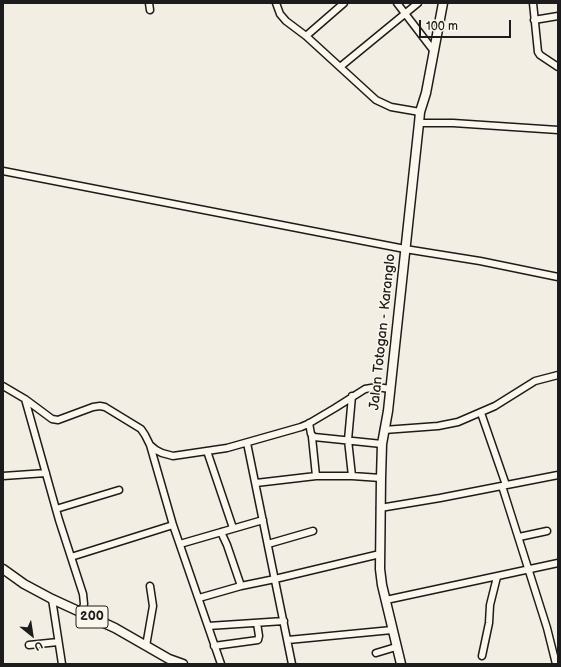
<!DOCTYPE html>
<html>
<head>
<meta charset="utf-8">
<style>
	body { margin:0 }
	#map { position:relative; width:561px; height:667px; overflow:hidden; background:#f2eee4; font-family:"Balsamiq Sans",sans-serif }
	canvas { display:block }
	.frame { position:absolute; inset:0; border:4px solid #1c1c1c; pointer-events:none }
	.north { position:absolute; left:12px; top:615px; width:40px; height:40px; -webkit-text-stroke:3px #fbf7ec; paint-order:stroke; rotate:150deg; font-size:11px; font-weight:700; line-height:16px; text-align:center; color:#1c1c1c }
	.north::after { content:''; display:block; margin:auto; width:14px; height:18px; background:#1c1c1c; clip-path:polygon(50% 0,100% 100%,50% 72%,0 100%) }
	.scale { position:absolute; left:419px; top:20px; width:92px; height:18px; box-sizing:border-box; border:2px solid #1c1c1c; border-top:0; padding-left:5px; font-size:12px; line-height:14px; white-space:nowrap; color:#1c1c1c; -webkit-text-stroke:3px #fbf7ec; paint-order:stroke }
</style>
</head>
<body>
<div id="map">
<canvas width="561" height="667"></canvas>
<div class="frame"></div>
<div class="north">U</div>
<div class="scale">100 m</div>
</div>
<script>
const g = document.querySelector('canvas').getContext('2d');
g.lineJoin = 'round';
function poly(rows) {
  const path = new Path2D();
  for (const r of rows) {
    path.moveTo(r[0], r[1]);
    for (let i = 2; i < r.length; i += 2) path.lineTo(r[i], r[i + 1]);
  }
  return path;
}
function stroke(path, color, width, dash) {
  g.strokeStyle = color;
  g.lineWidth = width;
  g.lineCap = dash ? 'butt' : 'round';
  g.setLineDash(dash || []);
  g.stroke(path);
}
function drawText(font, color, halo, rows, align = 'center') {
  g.font = font + ' "Balsamiq Sans",sans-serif';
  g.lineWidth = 3;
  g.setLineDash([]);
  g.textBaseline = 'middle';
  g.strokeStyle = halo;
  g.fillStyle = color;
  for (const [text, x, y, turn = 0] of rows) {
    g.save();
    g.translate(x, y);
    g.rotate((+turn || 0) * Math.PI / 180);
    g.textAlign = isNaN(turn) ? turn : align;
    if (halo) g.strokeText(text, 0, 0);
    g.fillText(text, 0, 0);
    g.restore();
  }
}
const minor = poly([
	[149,3,150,10],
	[276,3,280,14,286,21,306,36,376,100,391,107,420,112],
	[397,3,433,50],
	[533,3,538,52,540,55,558,67],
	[534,20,558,16],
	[306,36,344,3],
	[340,67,418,3],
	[419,123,453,123,558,130],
	[3,171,405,249,480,261,558,277],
	[3,386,25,399,52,419,58,420,93,407,100,406,105,407,141,429,145,435,150,445,156,450,162,453,173,456,227,448,301,427,308,424,335,408,365,389,377,387,390,389],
	[352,396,348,440,352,476],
	[25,399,59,520,83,594,84,604,82,612],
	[481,413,506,485],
	[309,423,311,434,314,437,382,444],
	[384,430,438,426,458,422,495,406,535,381,558,375],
	[312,437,316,476],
	[247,443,292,664],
	[150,445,173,525,221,664],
	[207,451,233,528],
	[3,476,46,473],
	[256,483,316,476,352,476,381,478],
	[502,486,547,628,556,664],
	[380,508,440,498,558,475],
	[56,509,119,490],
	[221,532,227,545,241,586],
	[519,537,547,531],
	[180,544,263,520],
	[268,544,313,531],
	[71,557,173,525],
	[199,598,241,586,275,579,380,554],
	[52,599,62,664],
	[386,600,558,563],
	[208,626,284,621],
	[288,640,392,630],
	[29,645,58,642],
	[146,646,153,606,150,586],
	[214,646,258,640,259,636,257,623],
	[376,653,396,647],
	[482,656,489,623,490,605,497,577]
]);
const major = poly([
	[3,569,24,584,52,599,115,628,169,659,183,664],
	[401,664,382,585,380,569,381,478,382,444,388,411,419,123,420,112,426,93,443,3]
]);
stroke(minor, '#1c1c1c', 9);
stroke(major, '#1c1c1c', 11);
stroke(minor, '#fbf7ec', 6);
stroke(major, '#fbf7ec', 8);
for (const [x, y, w] of [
	[92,617,32]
]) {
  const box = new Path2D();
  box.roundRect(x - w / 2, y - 11, w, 22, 3);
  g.fillStyle = '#fbf7ec';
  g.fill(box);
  stroke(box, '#1c1c1c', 1);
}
drawText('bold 13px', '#1c1c1c', null, [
	["200",92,617]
]);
drawText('14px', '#1c1c1c', '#fbf7ec', [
	["Jalan Totogan - Karanglo",383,332,-84]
]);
</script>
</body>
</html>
